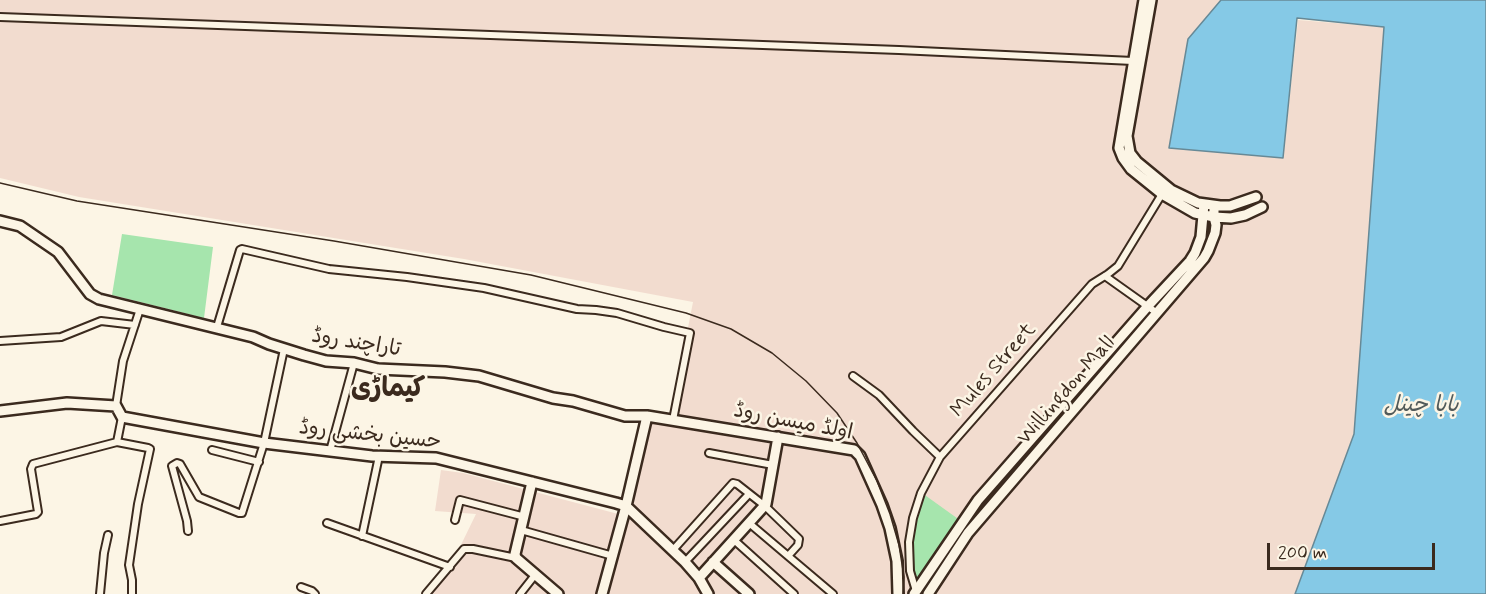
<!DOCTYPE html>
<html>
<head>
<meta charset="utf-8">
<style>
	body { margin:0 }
	#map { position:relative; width:1486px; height:594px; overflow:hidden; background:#fcf5e5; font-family:Mynerve,sans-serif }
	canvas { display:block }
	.scale { position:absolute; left:1267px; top:543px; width:168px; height:27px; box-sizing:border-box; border:3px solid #3b2a1e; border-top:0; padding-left:8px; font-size:18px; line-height:21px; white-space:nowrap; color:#3b2a1e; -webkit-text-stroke:4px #fcf5e5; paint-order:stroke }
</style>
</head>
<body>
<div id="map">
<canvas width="1486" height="594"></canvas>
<div class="scale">200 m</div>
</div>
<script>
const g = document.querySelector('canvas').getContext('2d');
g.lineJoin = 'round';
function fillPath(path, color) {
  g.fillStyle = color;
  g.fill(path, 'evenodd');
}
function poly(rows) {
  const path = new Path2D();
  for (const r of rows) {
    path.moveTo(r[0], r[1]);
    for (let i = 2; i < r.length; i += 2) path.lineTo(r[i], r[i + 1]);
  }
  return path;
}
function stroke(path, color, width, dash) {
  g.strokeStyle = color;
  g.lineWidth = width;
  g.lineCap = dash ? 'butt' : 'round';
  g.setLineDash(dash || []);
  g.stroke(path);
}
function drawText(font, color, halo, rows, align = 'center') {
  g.font = font + ' Mynerve,"Playpen Sans Arabic",sans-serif';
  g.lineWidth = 5;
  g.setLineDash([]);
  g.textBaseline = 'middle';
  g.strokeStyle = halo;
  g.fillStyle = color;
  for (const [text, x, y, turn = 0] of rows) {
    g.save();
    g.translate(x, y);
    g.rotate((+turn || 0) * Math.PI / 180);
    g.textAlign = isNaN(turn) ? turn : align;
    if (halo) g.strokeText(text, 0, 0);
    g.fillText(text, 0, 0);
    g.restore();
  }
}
fillPath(poly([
	[0,0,1221,0,1188,39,1283,158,1298,20,1384,27,1354,434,1295,594,426,594,458,551,476,514,435,511,441,470,463,473,622,515,641,416,670,420,693,302,464,259,79,197,0,178]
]), '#f2dccf');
fillPath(poly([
	[122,234,213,247,204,318,112,295],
	[922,493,961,521,917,589,911,570,910,541]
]), '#a6e5ad');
const water = poly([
	[1221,0,1486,0,1486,594,1295,594,1354,434,1384,27,1297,18,1283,158,1169,148,1188,39,1221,0]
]);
fillPath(water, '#85c9e6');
stroke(water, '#678996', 1.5);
const street = poly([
	[0,17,899,50,1133,61],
	[1105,276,1157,313],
	[217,327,240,250,242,249,329,269,407,277,484,288,577,309,596,310,617,313,664,327,690,333,673,420],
	[0,341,61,337,101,321,135,325],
	[853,376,879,395,913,431,940,457],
	[116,406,123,361,140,309],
	[122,417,117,442,148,448,150,449,138,504,129,565,132,580,132,594],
	[212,450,259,462],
	[330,451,354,363],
	[709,453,773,465],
	[455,520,460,500,525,517],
	[0,521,36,514,38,512,31,469,33,464,117,442],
	[327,523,450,567],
	[749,523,833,594],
	[521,530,613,556],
	[188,531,187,521,172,466,177,463,180,464,199,497,239,513,242,513,264,443,284,349],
	[362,536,379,456],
	[734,540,794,594],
	[673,550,733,483,737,484,765,506,799,539,798,545,788,556],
	[685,562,749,494],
	[301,587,312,591,315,594],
	[916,591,910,571,909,542,913,518,921,493,940,457,1092,284,1108,274,1118,266,1162,194],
	[100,594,104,553,108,535],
	[426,594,464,549,473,549,516,558],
	[520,594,535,575]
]);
const secondary = poly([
	[1144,0,1119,148,1123,158,1131,169,1162,194,1195,213,1214,217,1231,218,1245,215,1262,207],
	[1151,0,1127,136,1130,153,1137,162,1171,190,1198,203,1220,206,1230,206,1256,197],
	[0,221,20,226,58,252,90,294,99,299,253,337,269,344,304,355,326,361,354,363,378,369,445,372,479,376,553,398,573,401,625,416,647,416,854,450,860,456,882,505,890,528,897,561,898,594],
	[0,411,67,403,116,406,122,417,264,443,372,456,436,458,616,503,626,506,685,562,699,578,708,594],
	[532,482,515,554,516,558,558,594],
	[713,562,749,594],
	[699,578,766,504,778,437],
	[602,594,626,506,647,416],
	[914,594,978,500,1148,306,1190,261,1195,253,1201,237,1204,204],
	[928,594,968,533,1204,258,1208,251,1215,233,1216,225,1214,217,1214,206]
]);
stroke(street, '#3b2a1e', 10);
stroke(secondary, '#3b2a1e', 14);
stroke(street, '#fcf5e5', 6);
stroke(secondary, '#fcf5e5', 9);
stroke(poly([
	[0,183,77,201,334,241,531,275,686,313,731,329,772,353,806,381,837,413,857,443,877,481,890,514,899,545,904,577,903,594]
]), '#3b2a1e', 1.5);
drawText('21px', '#3b2a1e', '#fcf5e5', [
	["تاراچند روڈ",356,344,9],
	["Mules Street",994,371,-49],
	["Willingdon Mall",1067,391,-49],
	["اولڈ میسن روڈ",793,423,11],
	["حسین بخشی روڈ",370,436,6]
]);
drawText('italic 22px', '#515a5a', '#fcf5e5', [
	["بابا چینل",1421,406]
]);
drawText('bold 27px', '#3b2a1e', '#fcf5e5', [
	["کیماڑی",388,390]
]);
</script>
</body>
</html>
